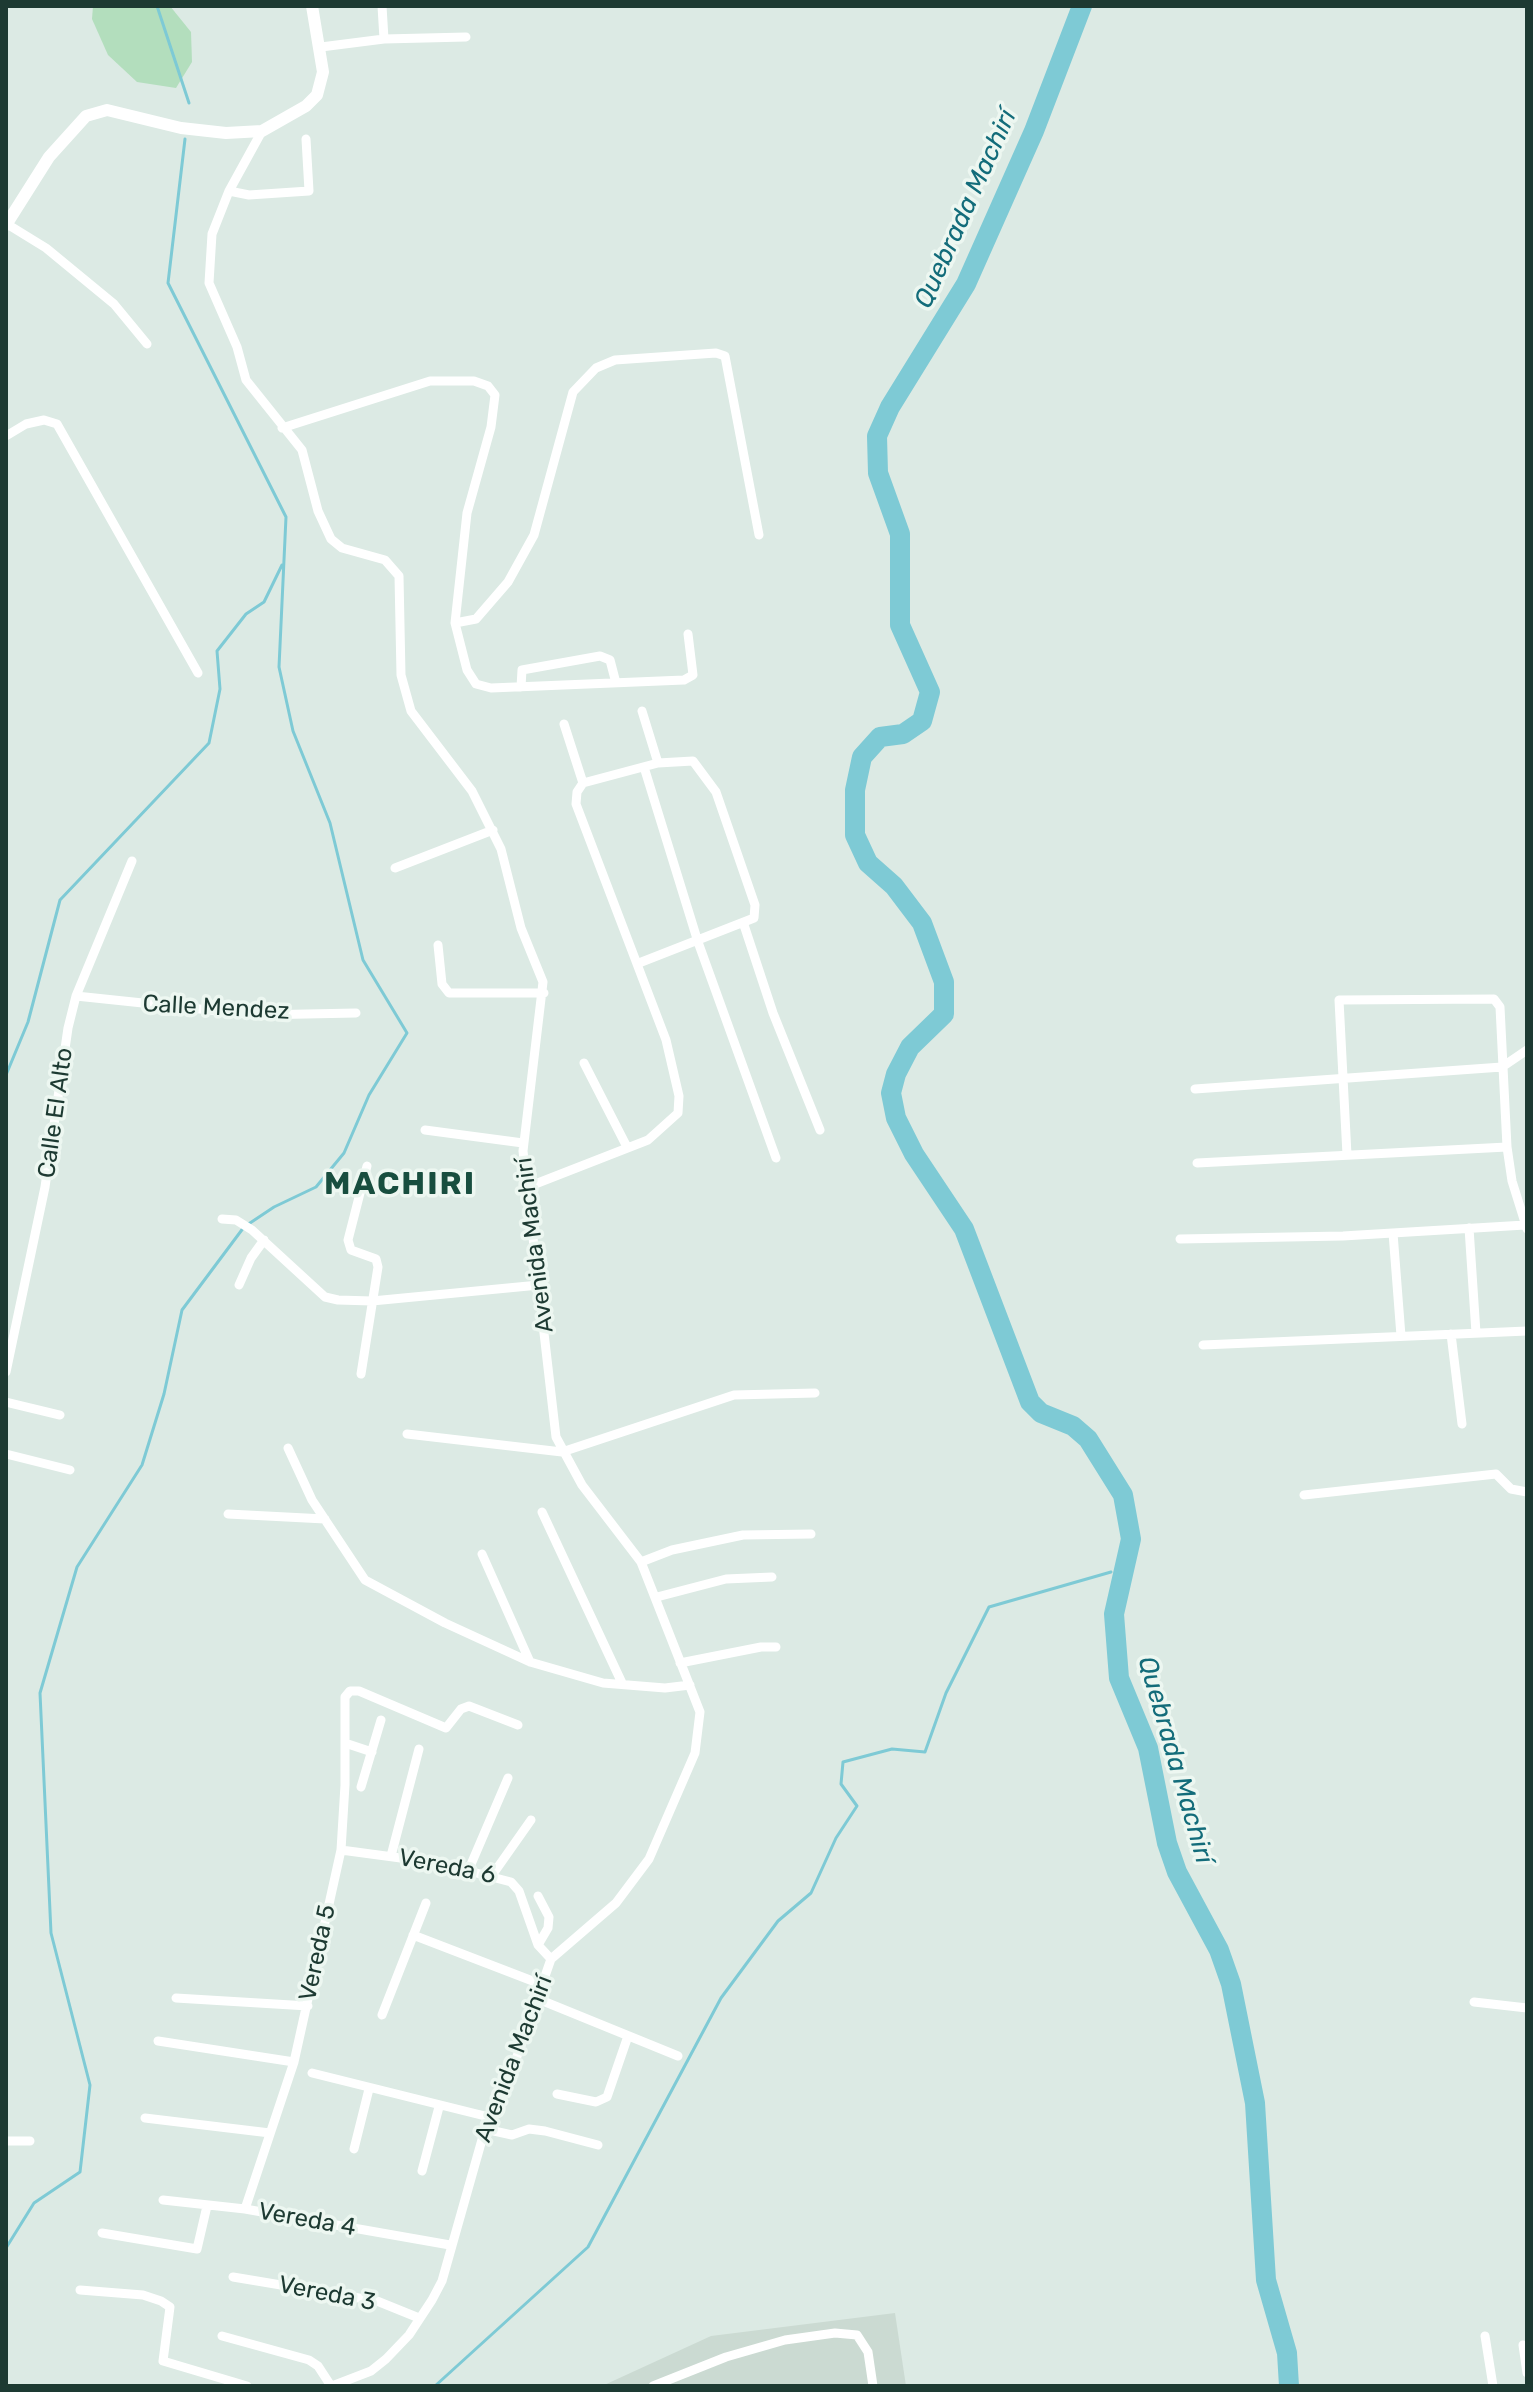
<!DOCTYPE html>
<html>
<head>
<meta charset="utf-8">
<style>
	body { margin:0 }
	#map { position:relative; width:1533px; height:2392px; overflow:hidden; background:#dceae4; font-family:Rubik,sans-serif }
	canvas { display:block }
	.frame { position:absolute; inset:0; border:8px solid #1d3a32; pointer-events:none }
</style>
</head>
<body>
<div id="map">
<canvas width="1533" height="2392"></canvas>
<div class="frame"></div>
</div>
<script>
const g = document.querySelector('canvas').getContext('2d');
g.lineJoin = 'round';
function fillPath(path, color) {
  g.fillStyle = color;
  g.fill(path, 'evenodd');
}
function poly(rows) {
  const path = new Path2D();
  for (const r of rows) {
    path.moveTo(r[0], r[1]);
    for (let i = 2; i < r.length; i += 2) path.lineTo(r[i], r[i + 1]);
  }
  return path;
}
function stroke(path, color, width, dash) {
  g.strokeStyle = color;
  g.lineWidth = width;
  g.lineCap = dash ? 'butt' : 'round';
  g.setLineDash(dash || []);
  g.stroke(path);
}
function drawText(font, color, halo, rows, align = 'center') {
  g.font = font + ' Rubik,sans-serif';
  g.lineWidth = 7;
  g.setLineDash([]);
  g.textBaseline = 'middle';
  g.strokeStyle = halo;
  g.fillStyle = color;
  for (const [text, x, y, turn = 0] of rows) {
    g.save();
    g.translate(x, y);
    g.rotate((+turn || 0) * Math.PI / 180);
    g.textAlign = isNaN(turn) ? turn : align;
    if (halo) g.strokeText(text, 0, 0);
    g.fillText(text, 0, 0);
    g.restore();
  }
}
fillPath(poly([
	[895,2313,906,2386,602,2386,711,2336]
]), '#cbdad2');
fillPath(poly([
	[93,6,170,6,191,32,192,62,176,88,137,82,108,55,92,19]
]), '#b3debd');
stroke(poly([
	[157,6,189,103],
	[6,1075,28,1022,60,900,209,743,220,689,217,651,246,614,264,602,282,565],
	[6,2248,34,2203,80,2172,90,2085,51,1933,40,1693,77,1567,142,1465,164,1394,182,1310,244,1227,274,1207,316,1187,344,1153,369,1095,407,1033,363,960,330,823,293,731,279,667,286,517,168,283,185,139],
	[1273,2281,1293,2386],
	[435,2386,588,2247,721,1998,778,1921,811,1893,836,1838,857,1806,841,1784,843,1762,892,1749,925,1752,946,1693,989,1607,1111,1572]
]), '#7ecad5', 3);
stroke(poly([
	[1082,6,1034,131,966,284,890,407,877,436,878,473,900,534,900,625,930,692,922,721,903,734,880,737,862,757,855,790,855,835,868,863,894,886,922,923,944,982,944,1014,910,1047,896,1074,891,1093,896,1118,914,1154,964,1229,1030,1402,1041,1413,1073,1426,1088,1439,1123,1495,1131,1539,1114,1614,1119,1678,1148,1748,1167,1843,1177,1872,1219,1950,1231,1984,1255,2103,1266,2280,1287,2353,1289,2386]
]), '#7ecad5', 20);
stroke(poly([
	[382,6,384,39],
	[321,47,384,39,466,37],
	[262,131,229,191,212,234,209,283,237,347,246,380,302,450,318,511,331,539,342,548,385,560,399,576,401,675,411,711,472,791,501,849,521,928,543,982,523,1151,556,1437,582,1485,641,1562,700,1712,695,1753,649,1859,616,1903,551,1959,515,2062,485,2129,442,2281,432,2300,409,2335,386,2359,371,2371,332,2386],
	[229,191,249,195,309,191,306,139],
	[7,224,46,248,114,304,147,344],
	[282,428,430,381,474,381,488,386,495,395,491,427,467,513,455,623,467,670,476,684,491,688,684,680,693,675,688,634],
	[6,436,26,424,44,420,57,424,198,673],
	[455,623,476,619,508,582,534,535,573,392,596,368,615,360,716,353,725,356,759,535],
	[521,687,522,670,600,656,610,660,616,683],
	[642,711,658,763],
	[564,724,583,783],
	[644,767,698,942,776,1158],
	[395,868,493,830],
	[744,925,773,1013,820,1130],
	[438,945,442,984,449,993,544,993],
	[76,996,257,1015,356,1013],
	[584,1063,627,1147],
	[1195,1089,1502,1067,1527,1050],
	[425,1130,523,1143],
	[1347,1155,1339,1000,1494,999,1500,1007,1507,1147,1512,1181,1527,1229],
	[1197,1163,1507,1147],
	[525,1188,648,1140,678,1113,679,1096,666,1040,576,804,577,792,583,783,658,763,693,761,716,792,755,905,754,918,639,963],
	[222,1219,236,1220,252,1230,325,1297,338,1300,372,1301,539,1285],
	[1469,1228,1476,1333],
	[1393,1233,1401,1336],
	[1180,1239,1343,1236,1525,1225],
	[239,1285,251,1258,264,1240],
	[1451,1334,1462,1424],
	[1203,1345,1527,1331],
	[6,1372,45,1187,68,1028,76,996,132,861],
	[361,1374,378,1267,376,1259,351,1250,348,1240,367,1166],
	[6,1402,60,1415],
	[407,1434,562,1452,734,1395,815,1393],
	[288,1448,312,1500,365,1580,445,1623,530,1662,603,1683,665,1688,690,1685],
	[6,1454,70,1470],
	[1304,1495,1496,1474,1511,1489,1527,1492],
	[542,1512,622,1683],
	[228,1514,325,1519],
	[482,1554,530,1662],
	[641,1562,672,1550,743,1535,811,1534],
	[657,1597,726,1579,772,1577],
	[680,1663,761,1647,776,1647],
	[345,1743,372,1752],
	[361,1787,381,1720],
	[341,1850,438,1863,511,1882,519,1891,538,1945,551,1959],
	[391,1856,419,1749],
	[469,1869,508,1778],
	[493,1874,531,1820],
	[413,1935,543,1985],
	[538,1945,548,1928,549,1917,538,1896],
	[176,1998,308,2006],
	[538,1999,678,2056],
	[1474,2002,1527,2008],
	[382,2015,426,1903],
	[158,2041,294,2062],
	[312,2073,489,2117],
	[557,2094,596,2102,607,2097,628,2036],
	[145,2118,270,2133],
	[485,2129,512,2135,529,2129,545,2131,598,2145],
	[6,2141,30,2141],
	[354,2149,369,2089],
	[422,2171,439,2107],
	[163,2200,245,2209,450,2245],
	[245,2209,294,2062,341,1850,345,1785,345,1697,350,1691,359,1691,446,1728,461,1709,469,1706,518,1725],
	[102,2233,197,2249,207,2206],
	[233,2277,377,2301,419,2318],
	[80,2290,143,2295,161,2301,170,2307,163,2361,247,2386],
	[222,2336,309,2360,318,2366,331,2386],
	[1485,2336,1493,2386],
	[1523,2345,1527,2373],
	[653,2386,726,2357,785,2340,835,2333,857,2335,868,2352,873,2386]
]), '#fff', 9);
stroke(poly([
	[6,225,49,157,86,116,107,110,181,128,226,133,262,131,306,106,317,95,323,72,312,6]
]), '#fff', 12);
drawText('24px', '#1d3a32', '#edf7f1', [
	["Calle Mendez",216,1008,3],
	["Calle El Alto",56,1113,-82],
	["Avenida Machirí",535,1245,-97],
	["Vereda 6",447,1867,11],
	["Vereda 5",318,1953,-78],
	["Avenida Machirí",514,2059,-69],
	["Vereda 4",307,2220,10],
	["Vereda 3",327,2294,11]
]);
drawText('italic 26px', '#136c7a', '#edf7f1', [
	["Quebrada Machirí",966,209,-66],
	["Quebrada Machirí",1175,1760,74]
]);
g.letterSpacing = '2px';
drawText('bold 32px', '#184e3f', '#edf7f1', [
	["MACHIRI",400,1185]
]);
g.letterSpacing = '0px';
</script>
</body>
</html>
